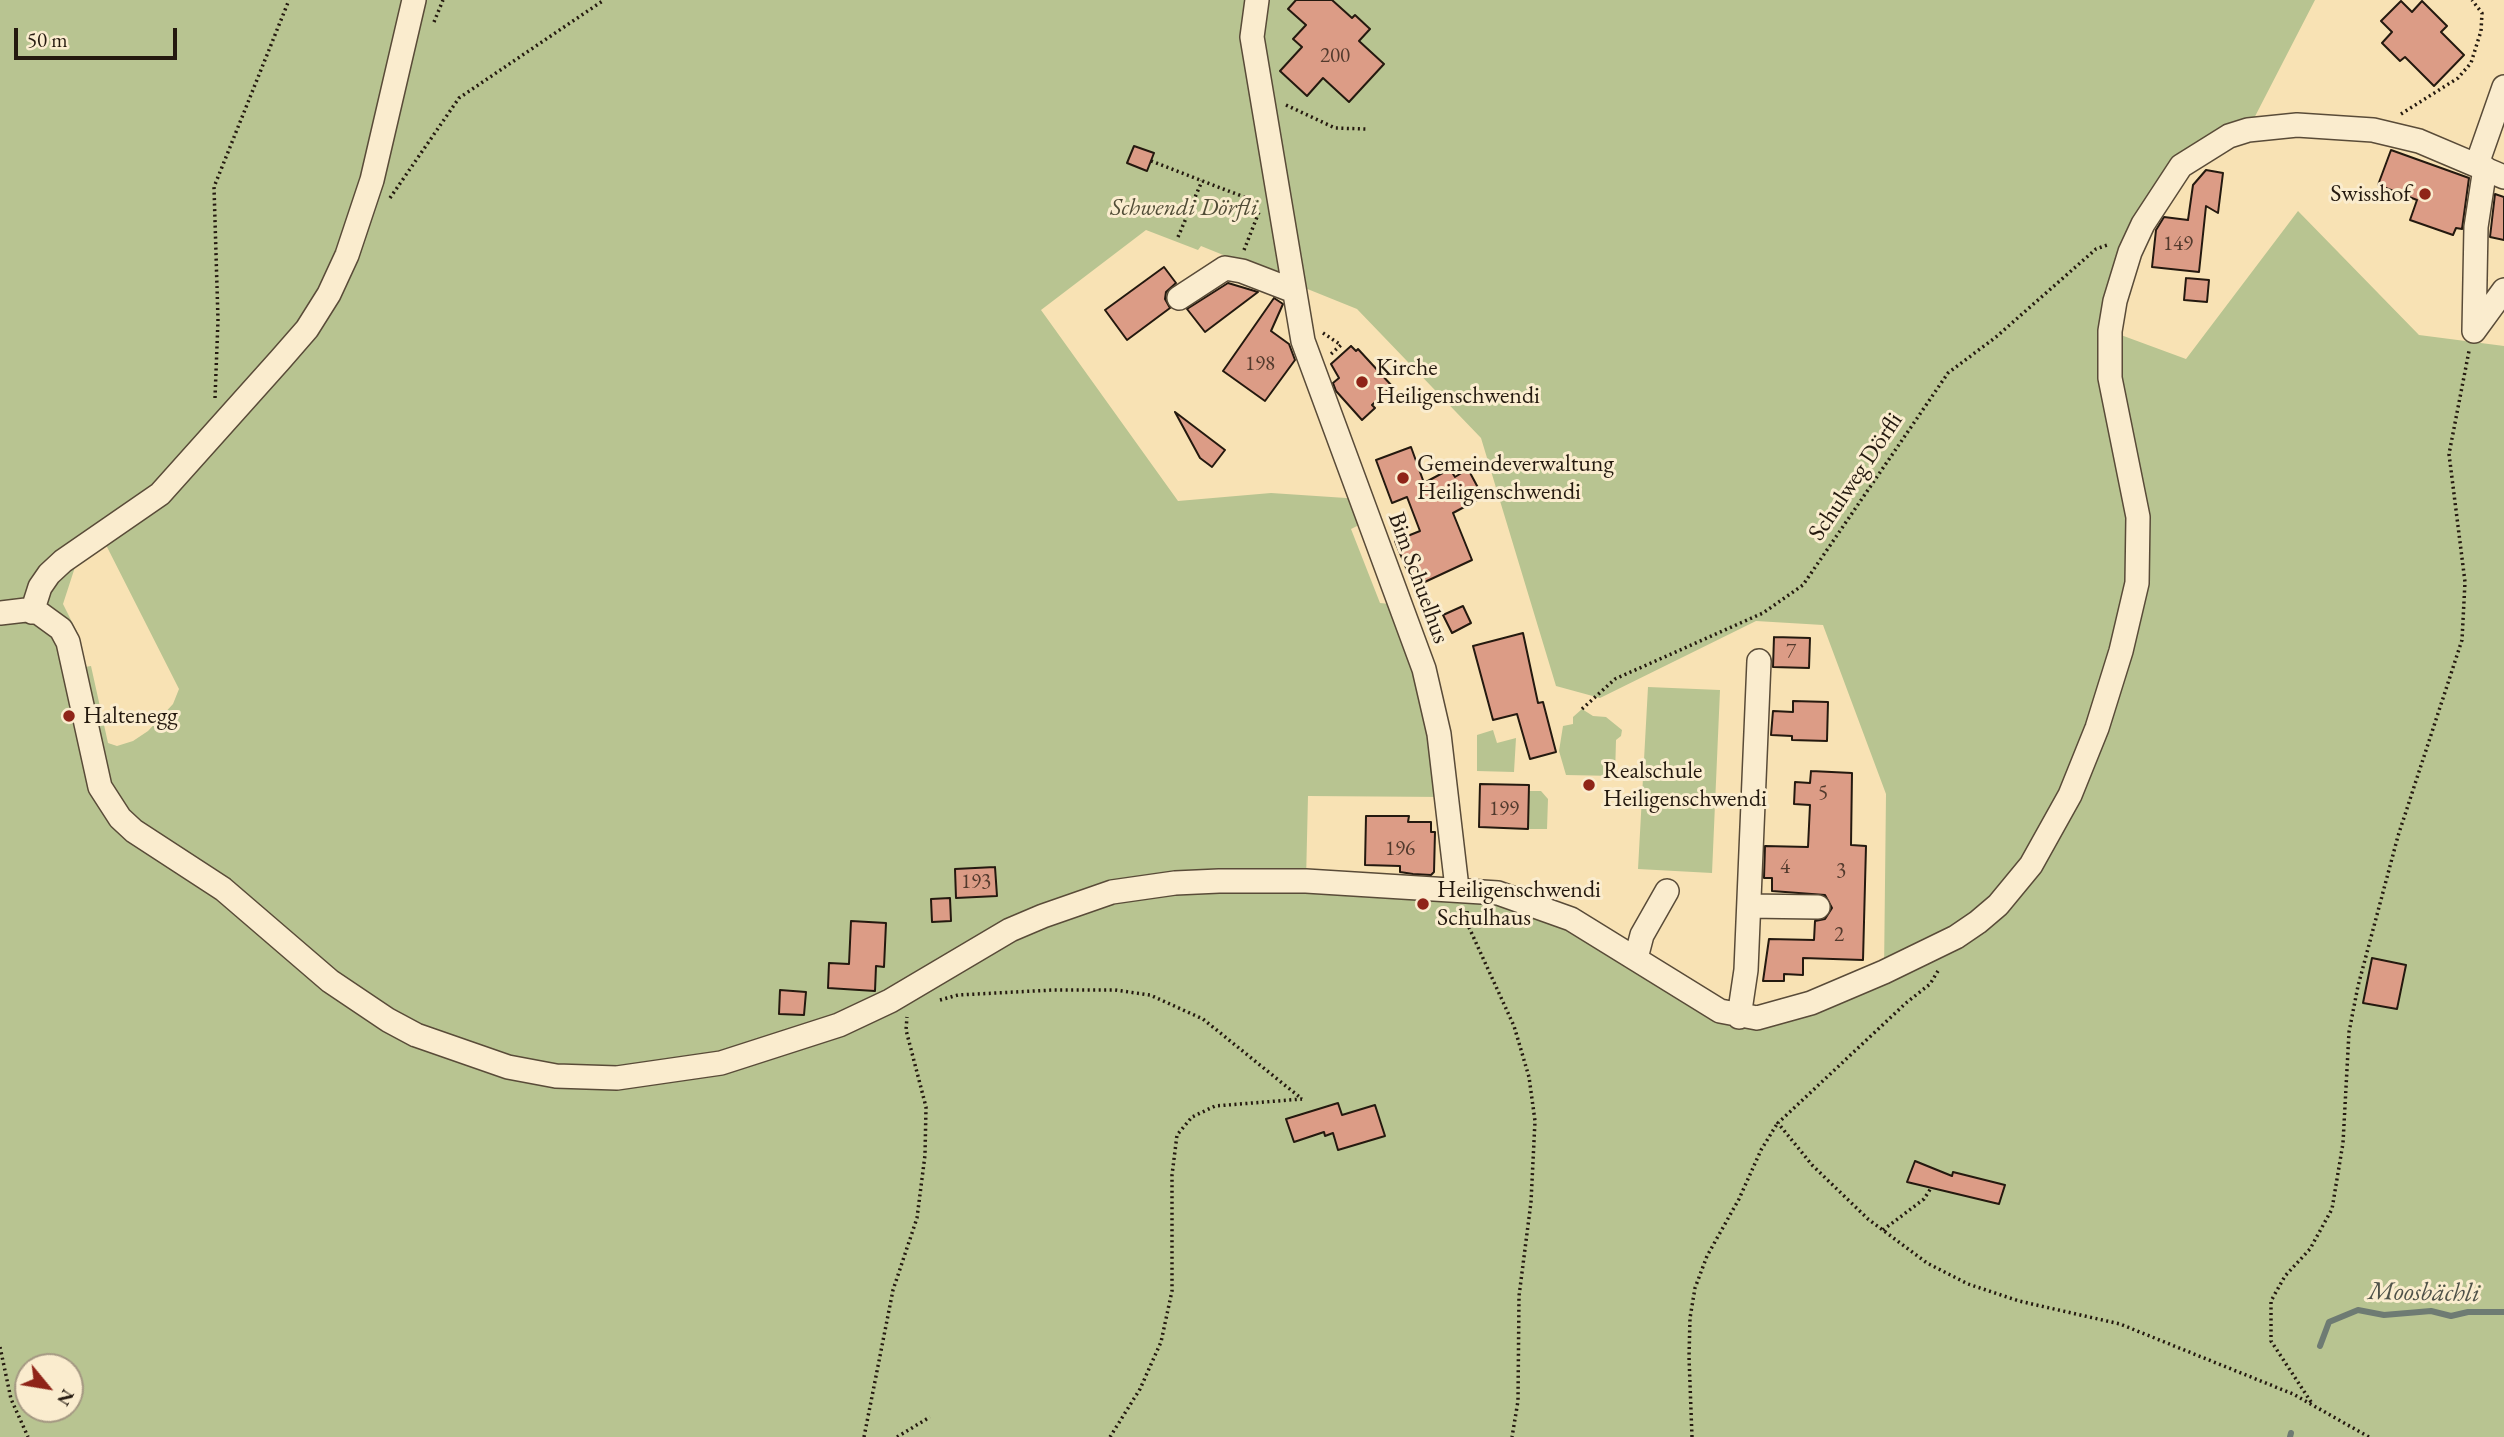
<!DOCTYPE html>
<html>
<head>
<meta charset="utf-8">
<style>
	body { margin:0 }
	#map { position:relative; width:2504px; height:1437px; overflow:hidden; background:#f8e2b4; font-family:"EB Garamond",serif }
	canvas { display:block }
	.north { position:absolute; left:14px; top:1353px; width:70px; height:70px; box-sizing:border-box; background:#faecce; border:2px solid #a49882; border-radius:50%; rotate:120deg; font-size:19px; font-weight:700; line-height:28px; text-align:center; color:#24190f }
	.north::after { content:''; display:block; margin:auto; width:24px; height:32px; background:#8f2418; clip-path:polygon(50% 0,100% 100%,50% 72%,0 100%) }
	.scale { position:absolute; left:14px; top:28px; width:163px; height:32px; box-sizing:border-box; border:4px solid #24190f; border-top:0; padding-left:9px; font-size:21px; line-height:24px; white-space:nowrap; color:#24190f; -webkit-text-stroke:5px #faecce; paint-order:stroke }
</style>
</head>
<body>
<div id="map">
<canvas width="2504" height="1437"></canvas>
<div class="north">N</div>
<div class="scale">50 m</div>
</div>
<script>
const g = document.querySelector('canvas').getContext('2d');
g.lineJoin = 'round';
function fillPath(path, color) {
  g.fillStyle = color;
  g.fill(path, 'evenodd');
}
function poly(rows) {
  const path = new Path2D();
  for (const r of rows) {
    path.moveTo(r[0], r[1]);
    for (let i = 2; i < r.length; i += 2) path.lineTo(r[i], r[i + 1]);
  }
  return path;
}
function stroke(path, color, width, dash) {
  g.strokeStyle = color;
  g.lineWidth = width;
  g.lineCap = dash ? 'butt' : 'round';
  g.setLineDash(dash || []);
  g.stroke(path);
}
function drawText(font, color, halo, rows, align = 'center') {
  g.font = font + ' "EB Garamond",serif';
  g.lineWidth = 6;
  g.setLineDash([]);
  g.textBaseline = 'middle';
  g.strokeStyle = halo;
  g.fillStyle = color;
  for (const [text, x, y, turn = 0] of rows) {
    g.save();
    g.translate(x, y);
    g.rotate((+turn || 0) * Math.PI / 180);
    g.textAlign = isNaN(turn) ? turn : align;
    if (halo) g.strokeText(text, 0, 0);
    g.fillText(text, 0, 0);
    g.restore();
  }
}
fillPath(poly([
	[0,0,2315,0,2248,130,2169,181,2110,331,2186,359,2298,211,2419,335,2504,346,2504,1437,0,1437],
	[1146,230,1198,250,1201,246,1357,309,1481,438,1556,686,1600,698,1756,621,1823,625,1886,794,1884,972,1731,1016,1498,893,1306,881,1308,796,1445,797,1401,605,1380,603,1351,529,1369,520,1361,499,1271,493,1178,501,1041,310],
	[105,543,179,689,173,704,148,731,133,741,117,746,108,743,91,666,85,667,77,632,63,604,76,564],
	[28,1367,70,1367,70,1409,28,1409],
	[1648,687,1720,690,1712,873,1638,869],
	[1582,709,1593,716,1606,717,1622,730,1621,736,1616,740,1615,776,1566,775,1559,751,1563,726,1573,724,1573,717],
	[1493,730,1497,743,1516,738,1514,772,1477,771,1477,735],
	[1529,791,1541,791,1548,799,1547,829,1528,829]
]), '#b8c491');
stroke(poly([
	[2320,1346,2329,1322,2358,1310,2384,1315,2431,1311,2451,1316,2468,1312,2504,1312],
	[2290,1437,2291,1433]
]), '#6e7b73', 6);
const building = poly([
	[1296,0,1332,0,1352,18,1355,15,1370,29,1359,41,1384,64,1349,102,1323,78,1307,96,1280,71,1302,47,1293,39,1306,25,1288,9,1296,0],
	[2401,1,2412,12,2422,1,2447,26,2441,32,2464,55,2434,86,2405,57,2400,61,2382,43,2392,32,2381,21,2401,1],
	[1134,146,1154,153,1147,171,1127,163,1134,146],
	[2391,150,2469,178,2462,229,2456,228,2453,235,2410,220,2417,200,2378,185,2391,150],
	[2206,170,2223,173,2218,213,2206,206,2199,272,2152,267,2156,230,2164,217,2188,220,2193,185,2206,170],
	[2495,194,2504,197,2504,240,2490,237,2495,194],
	[1164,267,1176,283,1166,292,1165,299,1170,308,1127,340,1105,310,1164,267],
	[2186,278,2209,280,2207,302,2184,300,2186,278],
	[1228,283,1258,292,1205,332,1187,309,1228,283],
	[1274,298,1283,304,1271,331,1289,344,1295,360,1265,401,1223,371,1274,298],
	[1351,346,1356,351,1358,349,1392,386,1372,405,1375,408,1362,420,1336,391,1333,383,1339,378,1331,364,1351,346],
	[1175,412,1225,450,1212,467,1200,458,1175,412],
	[1411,447,1424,483,1450,469,1455,477,1468,469,1483,497,1453,513,1472,560,1414,587,1395,541,1420,531,1407,497,1392,503,1376,460,1411,447],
	[1463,606,1471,623,1452,633,1443,615,1463,606],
	[1523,633,1538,703,1543,702,1556,752,1530,759,1517,714,1493,720,1473,646,1523,633],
	[1774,637,1810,638,1809,668,1773,667,1774,637],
	[1793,701,1828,702,1827,741,1792,740,1792,736,1771,735,1773,711,1793,712,1793,701],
	[1811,771,1852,773,1851,845,1866,846,1863,960,1803,958,1803,975,1784,974,1784,981,1763,981,1769,939,1814,940,1815,921,1825,919,1832,908,1825,895,1772,891,1772,878,1764,878,1765,846,1808,847,1810,805,1794,804,1795,782,1810,783,1811,771],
	[1480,784,1529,785,1528,829,1479,827,1480,784],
	[1366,816,1409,816,1408,822,1431,822,1431,832,1435,832,1434,872,1431,875,1413,874,1400,872,1400,866,1365,865,1366,816],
	[995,867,997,896,956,898,955,869,995,867],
	[950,898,951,921,932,922,931,899,950,898],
	[851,921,886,923,884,967,876,966,875,991,828,988,829,963,849,964,851,921],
	[2372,958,2406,965,2397,1009,2363,1003,2372,958],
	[780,990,806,992,804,1015,779,1014,780,990],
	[1338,1103,1342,1115,1375,1105,1385,1136,1338,1150,1333,1133,1325,1136,1324,1132,1294,1142,1286,1119,1338,1103],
	[1915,1161,1952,1176,1953,1172,2005,1185,1999,1204,1907,1182,1915,1161]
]);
fillPath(building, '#dc9c86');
stroke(building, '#24190f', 2);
const minor = poly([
	[1257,0,1252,37,1303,341,1424,669,1439,734,1457,888],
	[2477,164,2504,87],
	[1179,298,1225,268,1242,271,1294,291],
	[2474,331,2476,227,2485,168],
	[2474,331,2504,290],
	[32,612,40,587,49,574,63,561,160,494,280,360,307,329,329,294,347,255,372,180,414,0],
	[0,613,26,610,39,613,61,629,68,642,100,787,120,818,134,831,223,889,330,981,388,1020,416,1035,508,1067,556,1076,617,1078,721,1063,839,1025,890,1001,1010,930,1043,916,1112,892,1175,883,1219,881,1306,881,1498,893,1571,919,1720,1011,1757,1018,1811,1003,1884,972,1956,937,1978,922,1998,905,2031,865,2070,795,2097,728,2121,651,2137,583,2138,517,2110,378,2110,331,2115,301,2130,252,2143,224,2181,166,2229,136,2248,130,2297,125,2373,130,2419,141,2504,177],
	[1749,906,1818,907],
	[1636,958,1642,935,1667,891],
	[1739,1017,1746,970,1759,661]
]);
stroke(minor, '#594b38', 26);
stroke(poly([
	[434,22,443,0],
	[1286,105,1335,128,1366,129],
	[2401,114,2458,78,2471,63,2481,31,2482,13,2472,0],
	[1151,161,1257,202],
	[390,198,459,98,604,0],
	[1178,237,1202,181],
	[1244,250,1259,212],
	[1323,333,1341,345,1331,354],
	[215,398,218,320,214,187,289,0],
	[1582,709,1615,679,1763,613,1803,585,1948,373,1996,337,2096,249,2110,244],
	[1467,911,1467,923,1514,1026,1529,1077,1535,1121,1531,1202,1519,1296,1518,1401,1512,1437],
	[1938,971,1930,984,1906,1003,1778,1123,1812,1165,1868,1219,1927,1263,1968,1284,2019,1301,2120,1324,2293,1394,2369,1437],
	[940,1000,958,995,1053,990,1115,990,1150,995,1203,1019,1302,1099],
	[1883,1230,1924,1199,1931,1188],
	[0,1347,11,1399,28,1437],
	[2311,1402,2271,1341,2271,1301,2285,1276,2310,1249,2332,1209,2343,1143,2349,1032,2358,986,2398,836,2462,640,2465,582,2449,454,2469,351],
	[864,1437,893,1290,917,1218,925,1155,926,1107,906,1030,907,1017],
	[897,1437,930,1417],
	[1110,1437,1140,1389,1161,1342,1172,1291,1172,1175,1177,1135,1192,1117,1215,1106,1302,1099],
	[1692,1437,1689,1357,1690,1318,1695,1288,1707,1256,1739,1199,1761,1150,1777,1124]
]), '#24190f', 3.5, [2, 3.5]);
stroke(minor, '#faecce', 23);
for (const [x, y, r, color] of [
	[2425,194,7,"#8f2418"],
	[1362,382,7,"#8f2418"],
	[1403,478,7,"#8f2418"],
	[69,716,7,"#8f2418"],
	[1589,785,7,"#8f2418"],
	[1423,904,7,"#8f2418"]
]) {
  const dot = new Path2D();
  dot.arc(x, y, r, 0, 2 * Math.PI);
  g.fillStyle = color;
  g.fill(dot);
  stroke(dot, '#faecce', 2.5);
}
drawText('21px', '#523a2d', null, [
	["200",1335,56],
	["149",2178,244],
	["198",1260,364],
	["7",1791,652],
	["5",1823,793],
	["199",1504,809],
	["196",1400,849],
	["4",1785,867],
	["3",1841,871],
	["193",976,882],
	["2",1839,935]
]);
drawText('24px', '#24190f', '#faecce', [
	["Swisshof",2411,194,"right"],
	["Kirche",1376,368],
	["Heiligenschwendi",1376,396],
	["Gemeindeverwaltung",1417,464],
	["Heiligenschwendi",1417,492],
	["Haltenegg",83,716],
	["Realschule",1603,771],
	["Heiligenschwendi",1603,799],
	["Heiligenschwendi",1437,890],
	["Schulhaus",1437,918]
], 'left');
drawText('italic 24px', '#504c36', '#faecce', [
	["Schwendi Dörfli",1184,208]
]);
drawText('24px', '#24190f', '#faecce', [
	["Schulweg Dörfli",1856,477,-56],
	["Bim Schuelhus",1418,578,70]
]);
drawText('italic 26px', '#4f5249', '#faecce', [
	["Moosbächli",2424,1293,1]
]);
</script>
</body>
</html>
